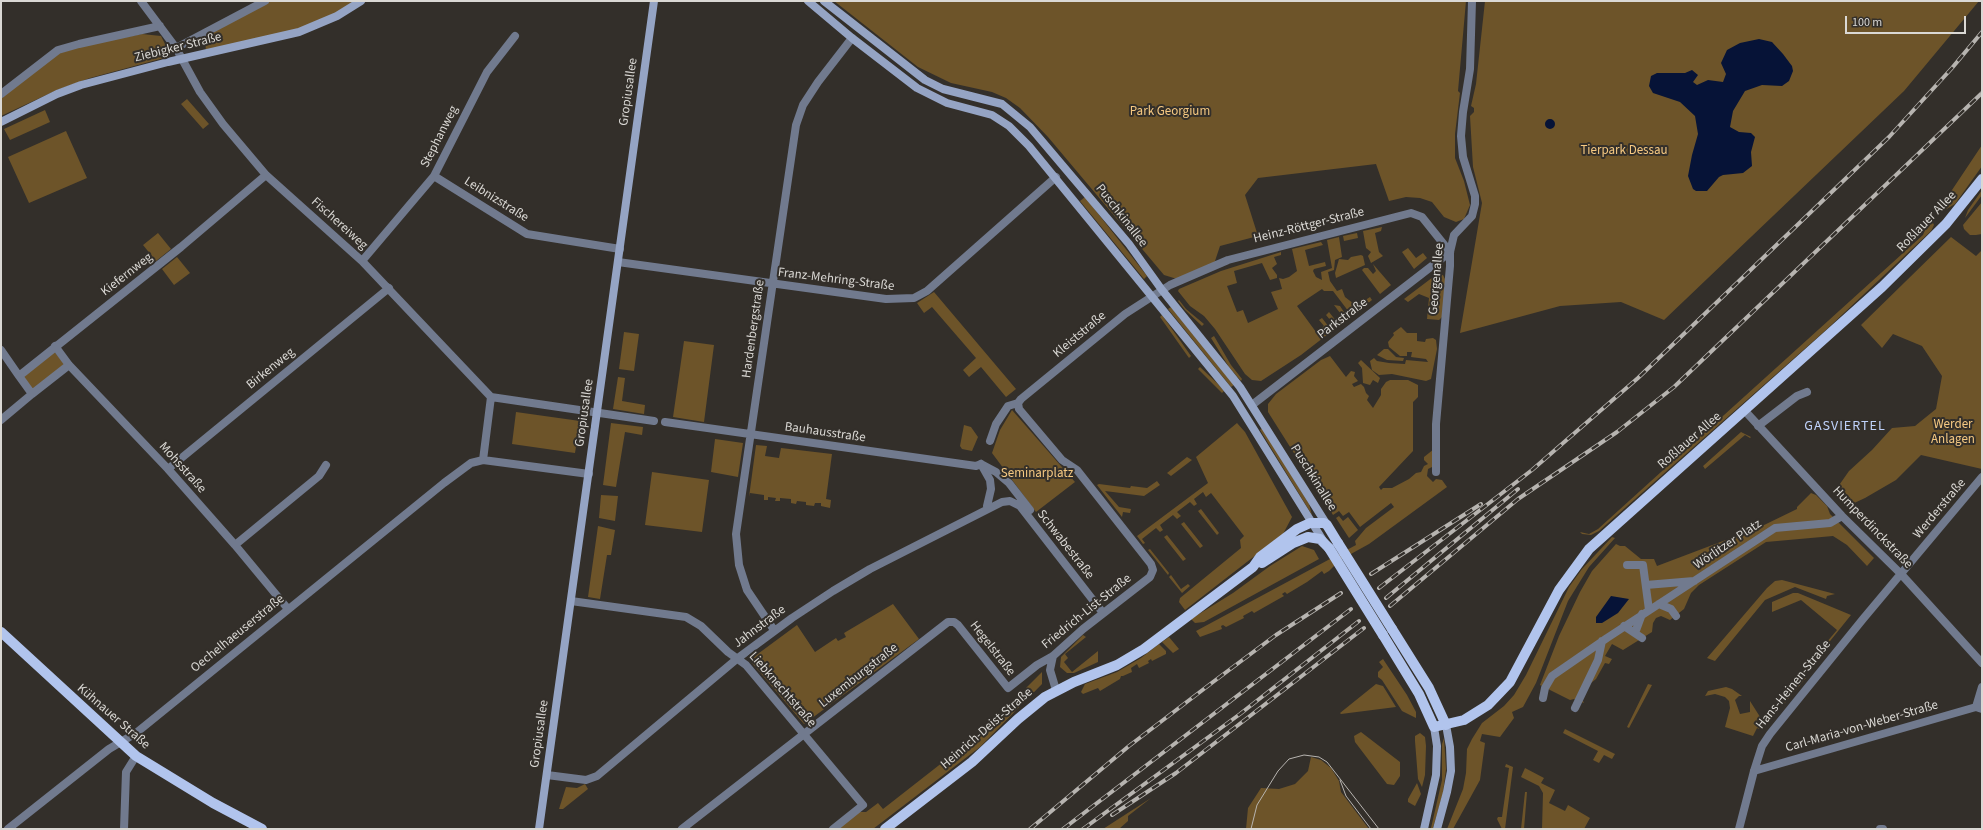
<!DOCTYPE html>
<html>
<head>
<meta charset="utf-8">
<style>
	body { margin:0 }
	#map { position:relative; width:1983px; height:830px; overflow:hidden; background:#332f2a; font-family:"Source Sans 3",sans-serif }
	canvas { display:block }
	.frame { position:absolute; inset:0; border:2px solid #dad8d4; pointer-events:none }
	.scale { position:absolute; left:1845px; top:16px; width:121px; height:18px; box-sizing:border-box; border:2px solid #dad8d4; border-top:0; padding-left:5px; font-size:12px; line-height:14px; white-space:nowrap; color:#dad8d4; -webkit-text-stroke:3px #332f2a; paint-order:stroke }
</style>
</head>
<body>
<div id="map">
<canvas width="1983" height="830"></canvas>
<div class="frame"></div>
<div class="scale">100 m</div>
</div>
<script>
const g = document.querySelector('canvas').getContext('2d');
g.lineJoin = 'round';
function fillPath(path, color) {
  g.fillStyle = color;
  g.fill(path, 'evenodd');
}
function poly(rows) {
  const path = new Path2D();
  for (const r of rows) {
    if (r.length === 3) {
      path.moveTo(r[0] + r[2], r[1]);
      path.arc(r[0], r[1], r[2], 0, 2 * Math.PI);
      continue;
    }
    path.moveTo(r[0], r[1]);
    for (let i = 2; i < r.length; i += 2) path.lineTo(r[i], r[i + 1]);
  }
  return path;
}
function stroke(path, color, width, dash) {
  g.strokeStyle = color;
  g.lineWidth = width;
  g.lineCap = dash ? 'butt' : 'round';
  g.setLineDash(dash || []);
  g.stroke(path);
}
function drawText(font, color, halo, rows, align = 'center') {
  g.font = font + ' "Source Sans 3",sans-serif';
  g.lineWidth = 4;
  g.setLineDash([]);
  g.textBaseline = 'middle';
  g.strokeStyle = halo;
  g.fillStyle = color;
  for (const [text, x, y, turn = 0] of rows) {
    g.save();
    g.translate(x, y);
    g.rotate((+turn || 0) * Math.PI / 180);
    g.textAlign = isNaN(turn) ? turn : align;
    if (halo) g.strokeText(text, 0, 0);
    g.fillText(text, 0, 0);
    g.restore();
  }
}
fillPath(poly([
	[265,1,361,1,299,32,206,54,205,33],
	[834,1,1466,1,1458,91,1460,93,1455,134,1455,158,1464,181,1470,205,1464,219,1456,222,1444,217,1432,202,1420,198,1406,197,1389,201,1376,164,1258,178,1245,195,1258,236,1220,246,1214,264,1177,279,1164,275,1048,137,1020,108,1006,98,992,92,951,83,918,67],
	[1485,1,1979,1,1904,91,1664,320,1621,302,1560,306,1460,333,1482,203,1473,167,1470,116,1474,112,1474,108,1471,106,1476,84],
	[142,34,161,36,167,48,163,52,164,58,90,78,57,90,1,116,1,97,56,53,78,46],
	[187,99,209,124,203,129,181,104],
	[45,110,50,122,10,140,4,129],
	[66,131,87,178,29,203,8,157],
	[1982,145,1982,166,1980,169,1955,204,1945,210,1938,211],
	[1982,190,1982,195,1965,218,1968,210],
	[1085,197,1147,276,1144,279,1080,201],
	[1982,202,1982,234,1976,235,1970,235,1964,229,1963,225],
	[1928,222,1933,223,1934,225,1931,231,1827,329,1599,531,1591,535,1582,534,1580,532,1589,534,1598,529,1923,235],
	[1382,227,1381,231,1375,233,1379,252,1383,256,1371,263,1368,256,1371,252,1366,248,1363,231],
	[158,233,171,249,156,261,143,245],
	[1357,233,1358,238,1344,241,1343,236],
	[1339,237,1342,257,1335,260,1334,270,1328,272,1330,281,1337,291,1342,289,1345,297,1354,304,1356,303,1358,305,1370,297,1372,300,1352,316,1333,291,1324,291,1322,289,1304,301,1297,306,1316,332,1324,326,1319,320,1322,318,1332,331,1301,355,1261,381,1252,380,1245,374,1215,329,1204,316,1190,306,1178,291,1179,289,1221,271,1281,252,1281,255,1274,257,1277,264,1272,268,1277,275,1277,278,1270,280,1262,263,1234,271,1237,283,1227,286,1237,312,1243,310,1248,323,1278,309,1271,292,1282,289,1279,278,1283,279,1289,277,1297,271,1292,249,1321,242,1323,245,1305,250,1309,266,1325,262,1326,266,1314,269,1313,271,1316,277,1322,280,1321,272,1332,268,1327,240],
	[1951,237,1976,256,1982,250,1982,469,1921,455,1896,480,1865,498,1850,505,1835,491,1849,471,1872,450,1892,428,1915,426,1936,409,1942,376,1922,346,1893,334,1882,348,1861,325],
	[1408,248,1416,258,1423,253,1427,258,1414,269,1402,252],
	[1361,255,1363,256,1365,265,1336,278,1335,273,1339,259,1348,260,1351,257],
	[177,257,190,273,174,285,162,269],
	[1373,264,1391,285,1380,294,1362,270,1364,268,1368,268,1373,274,1376,271],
	[1437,274,1443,275,1446,281,1442,317,1439,320,1427,319,1429,298,1419,294,1408,302,1404,299],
	[934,292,1016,389,1006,397,981,367,969,377,963,370,976,358,932,307,924,313,917,303],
	[1179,300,1186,309,1204,324,1202,326,1185,310,1178,301],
	[1334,305,1340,306,1348,318,1336,327,1326,315,1329,312,1337,322,1343,317],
	[1171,307,1234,385,1231,387,1168,309],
	[1162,315,1191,356,1189,358,1160,317],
	[1401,327,1407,333,1417,333,1417,341,1425,342,1426,339,1433,338,1436,340,1437,349,1431,379,1426,381,1392,374,1379,375,1372,370,1370,361,1374,358,1377,361,1389,363,1405,364,1406,360,1428,362,1426,359,1411,357,1412,352,1407,352,1407,356,1400,356,1389,347,1388,342,1394,335,1393,333],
	[624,332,639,334,634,371,619,369],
	[1214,336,1231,365,1242,379,1241,381,1229,367,1211,338],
	[684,341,714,345,704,422,673,417],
	[1384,349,1388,349,1396,357,1404,358,1403,361,1387,360,1377,355],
	[54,351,65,365,33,389,22,376],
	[1330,356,1346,377,1351,371,1355,372,1354,376,1358,381,1352,384,1354,387,1361,384,1364,387,1366,393,1369,396,1367,400,1373,408,1381,395,1381,389,1386,382,1390,380,1408,380,1418,385,1418,397,1413,402,1413,451,1379,487,1381,490,1383,488,1392,488,1409,479,1416,473,1421,472,1424,466,1428,464,1424,460,1424,457,1434,449,1434,466,1428,469,1427,476,1433,482,1436,479,1442,480,1447,487,1369,544,1340,560,1329,571,1324,574,1322,571,1307,582,1287,594,1285,592,1282,594,1284,596,1254,613,1252,611,1243,616,1244,618,1226,627,1223,625,1221,626,1222,629,1200,637,1196,631,1356,545,1355,541,1366,528,1394,507,1391,503,1360,527,1349,512,1343,516,1339,511,1333,515,1268,412,1268,404,1276,394,1321,360],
	[1361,360,1380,378,1378,383,1373,380,1370,385,1363,383,1362,368,1358,363],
	[1200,367,1217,383,1224,391,1222,393,1198,369],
	[618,377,625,378,622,401,645,405,644,414,613,409],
	[1012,410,1075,482,1036,512,992,453,1000,430],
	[516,412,580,421,575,453,512,444],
	[611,423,643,427,642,435,625,432,616,487,603,485],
	[1237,423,1245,432,1292,517,1283,534,1185,610,1179,602,1180,598,1241,548,1240,540,1244,536,1211,493,1206,497,1203,492,1194,499,1197,504,1194,506,1190,502,1177,512,1181,516,1177,519,1173,515,1160,525,1163,530,1160,532,1156,528,1142,539,1145,543,1143,544,1137,536,1208,483,1196,457],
	[964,425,971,427,978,437,972,451,962,449,960,446],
	[1262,428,1309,504,1312,515,1260,430],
	[1741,432,1751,437,1750,438,1745,435,1705,469,1703,466],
	[715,439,743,443,738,477,711,472],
	[756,445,767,446,765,456,779,458,781,448,832,454,826,499,831,500,830,508,821,506,821,503,815,503,814,506,806,505,806,502,797,501,796,504,791,503,791,499,780,498,780,501,775,501,776,498,768,497,768,500,764,500,764,495,750,493,749,497],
	[1187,457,1192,460,1171,476,1167,473],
	[652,472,709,480,702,532,645,525],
	[1157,481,1160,485,1144,496,1105,491,1119,507,1131,509,1130,513,1123,512,1122,517,1097,485,1099,484,1130,488,1131,486,1147,488],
	[1811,493,1816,495,1827,506,1830,514,1874,558,1867,566,1847,545,1833,536,1766,542,1699,585,1691,593,1684,609,1670,620,1661,616,1656,618,1653,623,1652,632,1623,650,1612,644,1605,656,1612,659,1609,664,1605,663,1596,679,1591,683,1582,699,1584,703,1574,699,1570,700,1540,685,1559,636,1580,592,1592,571,1616,544,1620,546,1625,546,1641,559,1654,559,1657,566,1760,527,1797,509,1797,507],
	[601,495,618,496,615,521,599,518],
	[1201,509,1219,533,1217,535,1198,511],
	[1339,516,1343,521,1348,517,1358,530,1349,538,1336,518],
	[1184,522,1203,546,1200,548,1181,524],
	[598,526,615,530,611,555,607,555,600,599,588,597],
	[1167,535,1186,559,1183,561,1164,537],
	[1612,537,1615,538,1589,567,1568,601,1536,683,1523,707,1512,712,1514,718,1500,737,1482,734,1480,741,1485,743,1480,780,1453,829,1447,829,1463,789,1466,773,1467,749,1472,739,1482,723,1504,706,1514,695,1526,675,1569,587,1582,569],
	[1302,546,1314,550,1319,559,1204,622,1195,623,1191,619,1233,593,1270,566],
	[1150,549,1169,573,1168,575,1148,550],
	[1171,575,1181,589,1188,584,1190,586,1182,593,1169,577],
	[1782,580,1835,594,1827,596,1826,599,1795,587,1765,600,1715,661,1707,658,1767,588,1775,581],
	[1793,593,1798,593,1851,615,1806,671,1803,670,1837,630,1801,600,1772,612,1772,602],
	[893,604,919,639,804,724,752,663,752,660,755,656,797,625,815,652,836,638,838,641,846,637,844,633],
	[1083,635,1086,637,1065,654,1068,658,1064,662,1072,672,1098,651,1098,662,1074,673,1067,673,1060,667,1061,657],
	[1169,637,1179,649,1173,653,1162,642],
	[1159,644,1166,651,1166,654,1152,661,1151,659,1148,661,1149,663,1139,668,1137,664,1131,668,1132,672,1123,676,1121,676,1120,679,1100,691,1098,688,1083,694,1081,692,1085,684,1117,672,1141,658],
	[1383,659,1407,695,1416,712,1416,718,1402,711,1382,680,1378,677,1378,672,1383,667,1379,662],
	[1042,672,1042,684,980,747,873,829,835,829,856,812,866,812,878,803,883,809,1030,694,1026,688],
	[1803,677,1806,678,1784,704,1780,703],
	[1376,684,1383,686,1396,707,1341,714,1340,713],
	[1648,684,1652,685,1629,728,1627,727],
	[1726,687,1732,689,1742,696,1739,696,1735,700,1740,714,1750,712,1750,701,1762,720,1759,729,1757,728,1753,736,1725,727,1730,708,1729,701,1725,697,1715,694,1705,696,1708,691],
	[1565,729,1615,754,1612,759,1604,755,1599,763,1593,760,1598,751,1563,733],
	[1361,732,1400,762,1400,776,1394,785,1387,784,1355,742,1354,736],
	[1420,733,1425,737,1426,746,1425,775,1422,787,1418,779,1415,741,1415,736],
	[1444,738,1446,769,1443,793,1433,828,1431,828,1442,780,1442,744],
	[1311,757,1321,760,1331,768,1339,781,1341,792,1369,829,1246,829,1248,808,1261,788,1279,789,1295,784,1308,771],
	[1506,764,1513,767,1505,829,1502,829,1497,819,1498,817,1502,817,1509,768,1505,767],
	[1525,768,1544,778,1541,783,1555,790,1549,803,1565,811,1568,805,1590,818,1584,829,1542,829,1543,793,1539,786,1521,777],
	[1417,783,1421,794,1415,806,1408,802,1408,799],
	[585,784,588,789,563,809,559,809,566,787,577,788],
	[1525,792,1527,792,1524,829,1521,829],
	[1151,798,1128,816,1128,821,1119,829,1103,829]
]), '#6d5429');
fillPath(poly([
	[1759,39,1772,42,1783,54,1792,66,1793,71,1789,81,1782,86,1762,85,1745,91,1733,111,1730,127,1739,132,1751,133,1755,137,1751,152,1752,166,1743,173,1723,175,1719,177,1707,191,1696,191,1693,189,1688,176,1692,155,1698,134,1695,116,1680,102,1653,93,1649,86,1651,76,1657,73,1685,73,1692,70,1698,75,1693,82,1697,85,1708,80,1723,82,1726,74,1721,63,1727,50,1740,43],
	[1550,124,5],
	[1611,596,1629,599,1618,613,1602,623,1596,623,1596,617]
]), '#061337');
stroke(poly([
	[141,1,176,48,200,92,223,124,266,175,362,261,491,397],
	[176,48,265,1],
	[1,94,58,50,79,44,160,26],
	[434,176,527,234,620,249],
	[362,261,434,176,487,72,515,36],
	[618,262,886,299,914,298,927,291,1056,177],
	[55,346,69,365,168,469,235,545,288,609],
	[1,350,19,376],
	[32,394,69,365],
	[491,397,483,460,589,474],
	[491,397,654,421],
	[1018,403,1021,399,1125,314,1170,285,1228,260,1411,213,1422,217,1450,252],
	[1252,405,1450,252],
	[1745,411,1842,516,1901,574,1982,663],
	[1,420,32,394,19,376,181,247,266,175],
	[665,422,976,466,981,464],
	[1758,426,1797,396,1807,392],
	[990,441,996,424,1008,406,1018,403],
	[981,464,996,472,1009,483,1030,510],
	[981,464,990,480,991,489,987,506,988,509],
	[168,469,389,288],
	[1436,472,1436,424,1450,266,1450,252,1454,235,1472,216,1475,204,1475,196,1463,157,1461,136,1463,112,1470,69,1472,1],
	[235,545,319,476,326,465],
	[1627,565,1643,565,1649,610],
	[1646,585,1694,581],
	[571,601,686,617,701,626,728,652,746,665,863,805,833,829],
	[1659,604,1671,609,1676,616],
	[1624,626,1642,638],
	[774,630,747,590,739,565,736,534,796,125,803,105,818,82,852,38],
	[1635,633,1642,614],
	[1053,656,1050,670,1056,690],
	[1543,698,1545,688,1552,676,1607,638,1775,528,1830,523,1842,516],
	[1976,707,1982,687],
	[1575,708,1598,660,1602,641],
	[1754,771,1976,707,1982,709],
	[547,775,586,780,597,776,738,658,792,618,833,591,870,569,1002,502,1010,501,1020,506,1103,613],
	[8,829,109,749,136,733,444,483,471,463,483,460],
	[124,829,126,772,136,756],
	[682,829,948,622,954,622,958,625,1008,688,1037,665,1053,656,1083,629,1150,577,1153,570,1151,564,1077,470,1062,460,1019,409,1018,403],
	[1739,829,1754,771,1762,746,1770,734,1863,619,1982,477],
	[1880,829,1883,829]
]), '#717a8e', 8);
stroke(poly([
	[808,1,852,38,917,88,947,103,992,115,1009,126,1029,146,1233,396,1324,542],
	[824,1,925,80,943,89,1002,104,1030,127,1129,244,1162,290,1240,387,1327,525],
	[1,122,57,94,81,85,168,62,299,32,337,16,361,1],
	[539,829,654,1],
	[1424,829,1436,775,1437,746,1434,727],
	[1437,829,1447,792,1451,771,1450,747,1446,725]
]), '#95a4c4', 8);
stroke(poly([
	[1262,563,1293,543,1308,537,1320,539,1329,548],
	[1392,629,1429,688,1446,725],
	[1,632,136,756,213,803,262,829],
	[1383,635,1419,694,1434,727,1464,720,1488,705,1510,682,1559,590,1589,549,1882,287,1946,224,1982,179],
	[885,829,972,762,1018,719,1045,697,1074,682,1117,665,1144,649,1253,567,1260,557,1297,529,1310,523,1324,523,1327,525,1338,543]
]), '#b1c4ed', 10);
stroke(poly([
	[1340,780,1346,796,1371,829],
	[1251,829,1257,805,1278,771,1289,759,1304,755,1319,757,1327,762,1379,829]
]), '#b7b4b0', 1);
const rail = poly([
	[1371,574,1481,504],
	[1379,588,1532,470,1638,378,1889,137,1952,68,1982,32],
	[1386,598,1518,489],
	[1390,606,1518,499,1617,432,1674,387,1982,93],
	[1112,815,1176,773,1364,628],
	[1030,829,1129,746,1213,682,1276,635,1341,593],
	[1063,829,1351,609],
	[1083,829,1240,714,1359,621]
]);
stroke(rail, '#b7b4b0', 4);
stroke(rail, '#332f2a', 2.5, [8]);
stroke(poly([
	[1338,543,1392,629],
	[1329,548,1383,635]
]), '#b1c4ed', 10);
drawText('13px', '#dad8d4', '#332f2a', [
	["Ziebigker Straße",178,48,-14],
	["Gropiusallee",629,92,-82],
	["Stephanweg",440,137,-63],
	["Leibnizstraße",496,200,32],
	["Puschkinallee",1121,216,52],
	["Roßlauer Allee",1927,222,-46],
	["Fischereiweg",339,224,42],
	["Heinz-Röttger-Straße",1309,226,-14],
	["Kiefernweg",127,275,-38],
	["Georgenallee",1437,279,-85],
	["Franz-Mehring-Straße",836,280,7],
	["Parkstraße",1343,319,-37],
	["Hardenbergstraße",754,329,-82],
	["Kleiststraße",1080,335,-40],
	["Birkenweg",271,369,-39],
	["Gropiusallee",585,413,-82],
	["Bauhausstraße",825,433,8],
	["Roßlauer Allee",1690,441,-41],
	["Mohsstraße",182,468,48],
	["Puschkinallee",1313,478,58],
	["Werderstraße",1940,509,-50],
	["Humperdinckstraße",1872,528,46],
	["Schwabestraße",1065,545,52],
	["Wörlitzer Platz",1728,545,-34],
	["Friedrich-List-Straße",1087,612,-39],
	["Jahnstraße",760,627,-37],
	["Oechelhaeuserstraße",238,634,-39],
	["Hegelstraße",992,649,52],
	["Luxemburgstraße",859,676,-38],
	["Hans-Heinen-Straße",1794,685,-51],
	["Liebknechtstraße",782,690,49],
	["Kühnauer Straße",113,717,41],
	["Carl-Maria-von-Weber-Straße",1862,727,-16],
	["Heinrich-Deist-Straße",987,729,-41],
	["Gropiusallee",540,734,-82]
]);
drawText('13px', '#f6c982', '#332f2a', [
	["Park Georgium",1170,112],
	["Tierpark Dessau",1624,151],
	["Werder",1953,425],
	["Anlagen",1953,440],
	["Seminarplatz",1037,474]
]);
g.letterSpacing = '1px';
drawText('14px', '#bfd2fa', '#332f2a', [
	["GASVIERTEL",1845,427]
]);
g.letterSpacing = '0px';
</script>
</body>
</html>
